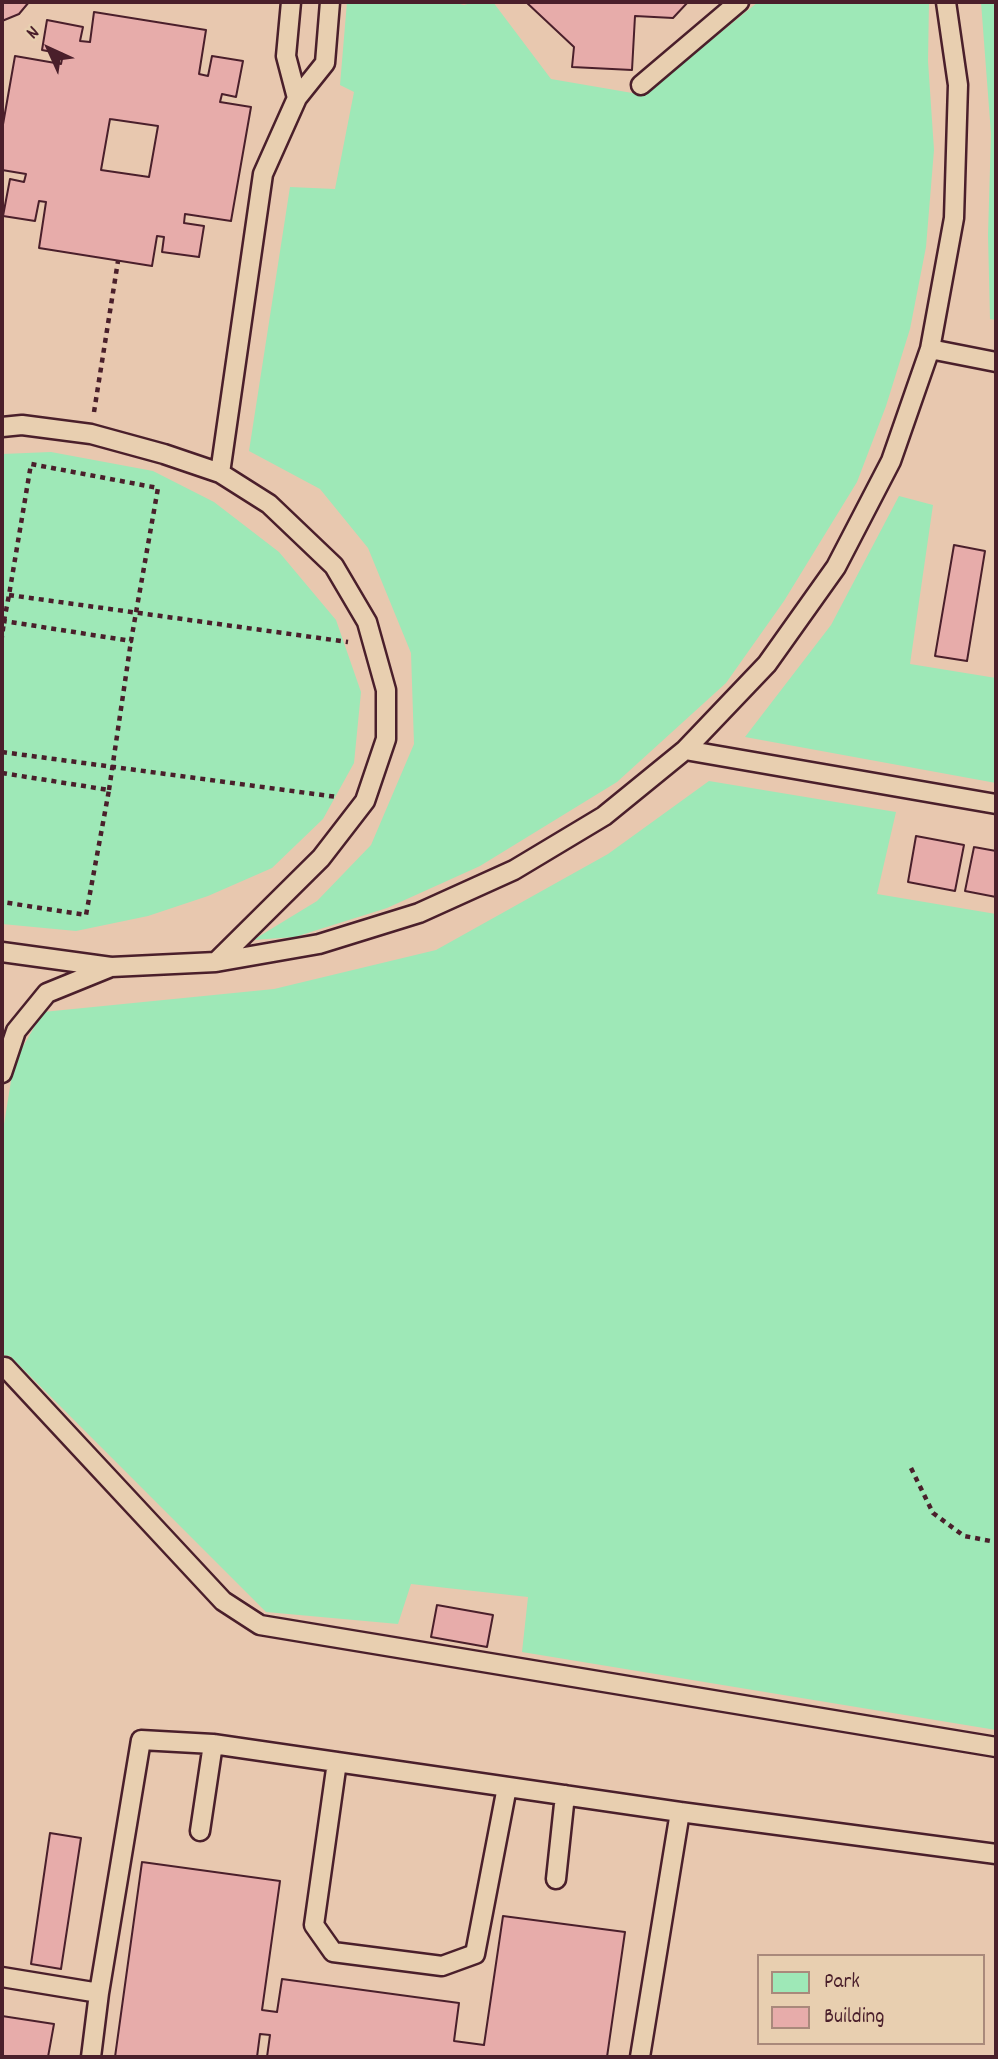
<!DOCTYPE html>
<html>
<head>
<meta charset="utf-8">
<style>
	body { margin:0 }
	#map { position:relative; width:998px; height:2059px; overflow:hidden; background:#e8c8af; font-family:Dekko,sans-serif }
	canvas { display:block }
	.frame { position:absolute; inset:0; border:4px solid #4a1f2b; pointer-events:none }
	.legend { position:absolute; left:757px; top:1954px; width:228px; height:91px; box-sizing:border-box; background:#e8cfb0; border:2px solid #a9897b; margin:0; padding:9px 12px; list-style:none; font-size:21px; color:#4a1f2b }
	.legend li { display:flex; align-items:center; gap:14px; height:35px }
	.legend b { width:35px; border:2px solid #a9897b }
	.north { position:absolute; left:14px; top:14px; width:70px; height:70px; -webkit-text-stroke:5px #e8cfb0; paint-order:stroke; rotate:315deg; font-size:19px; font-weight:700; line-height:28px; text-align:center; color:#4a1f2b }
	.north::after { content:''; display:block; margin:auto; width:24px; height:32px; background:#4a1f2b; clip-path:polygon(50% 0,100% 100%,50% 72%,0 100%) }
</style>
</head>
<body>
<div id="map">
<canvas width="998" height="2059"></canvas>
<div class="frame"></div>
<ul class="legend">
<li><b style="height:19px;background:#9ee8b7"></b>Park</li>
<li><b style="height:19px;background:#e7acaa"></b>Building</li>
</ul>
<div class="north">N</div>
</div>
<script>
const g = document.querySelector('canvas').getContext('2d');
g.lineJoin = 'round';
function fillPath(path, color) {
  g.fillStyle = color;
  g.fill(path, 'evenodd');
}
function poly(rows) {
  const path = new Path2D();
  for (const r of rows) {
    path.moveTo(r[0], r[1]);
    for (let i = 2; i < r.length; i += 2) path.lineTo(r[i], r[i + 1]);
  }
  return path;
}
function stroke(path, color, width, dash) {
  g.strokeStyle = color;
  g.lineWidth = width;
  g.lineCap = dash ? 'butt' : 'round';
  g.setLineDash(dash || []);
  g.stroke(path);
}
fillPath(poly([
	[347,2,452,2,464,5,475,2,493,2,551,79,644,95,758,2,929,2,928,61,934,150,926,247,910,329,886,406,857,482,784,601,726,683,617,782,480,866,387,908,295,937,253,940,317,901,371,845,414,744,411,653,368,548,320,489,249,451,290,187,335,189,354,92,340,85],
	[981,2,996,2,996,320,990,319,988,235,991,134],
	[51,452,153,471,214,502,279,552,336,620,361,692,354,763,323,819,272,868,208,896,148,916,76,931,2,924,2,454],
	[899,496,933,505,910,664,996,678,996,783,745,737,831,625],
	[709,781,896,812,877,894,996,914,996,1730,522,1652,528,1597,411,1584,398,1624,266,1612,10,1356,2,1355,2,1137,14,1062,43,1012,274,989,436,950,608,854]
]), '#9ee8b7');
const building = poly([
	[2,2,29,2,19,14,2,21,2,2],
	[526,2,688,2,673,18,635,16,632,70,572,67,574,47,526,2],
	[94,12,206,30,199,74,208,76,212,56,243,61,236,97,222,94,220,102,251,107,231,221,185,214,184,223,204,226,199,257,162,252,164,237,157,236,152,266,39,248,46,202,39,201,35,221,3,216,10,179,24,182,26,174,2,170,2,130,15,56,61,64,63,54,42,50,47,20,83,27,80,41,90,42,94,12],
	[110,119,158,126,149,177,101,170,110,119],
	[954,545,985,551,967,661,935,656,954,545],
	[916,836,964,845,955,891,908,882,916,836],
	[974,847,996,851,996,897,965,891,974,847],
	[437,1605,493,1615,487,1647,431,1637,437,1605],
	[50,1833,81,1838,61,1969,31,1964,50,1833],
	[142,1862,280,1881,262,2010,277,2012,282,1979,459,2003,454,2041,484,2045,503,1916,625,1932,607,2057,267,2057,270,2035,260,2034,257,2057,115,2057,142,1862],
	[2,2016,54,2024,48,2057,2,2057,2,2016]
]);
fillPath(building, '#e7acaa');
stroke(building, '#4a1f2b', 2);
const service = poly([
	[291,2,286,56,297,98],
	[641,85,739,2],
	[930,349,996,362],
	[2,427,22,425,91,434,164,454,220,473,269,504,334,566,367,622,386,690,386,739,365,801,321,858,216,962],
	[220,473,263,174,297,98,325,63,330,2],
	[685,750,996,804],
	[2,952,111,967,216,962,319,944,419,913,514,870,604,816,685,750,767,664,836,567,891,461,930,349,954,218,958,85,946,2],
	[2,1073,16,1031,47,993,111,967],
	[2,1367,5,1367,223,1601,260,1625,996,1747],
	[337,1762,314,1925,333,1952,442,1966,475,1954,507,1787],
	[200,1831,213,1744],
	[556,1879,565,1795],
	[2,1977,99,1993],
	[91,2057,99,1993,141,1740,213,1744,680,1812,996,1854],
	[640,2057,680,1812]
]);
stroke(service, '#4a1f2b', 23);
stroke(poly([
	[94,412,118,261],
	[9,595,348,642],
	[2,620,4,621,131,641,158,488,31,464,9,595,4,621,2,637],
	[2,752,337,797],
	[2,773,109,790,86,915,2,902],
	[109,790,131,641],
	[911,1468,933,1513,964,1536,996,1542]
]), '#4a1f2b', 4.5, [5, 5]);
stroke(service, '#e8cfb0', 18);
</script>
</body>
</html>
